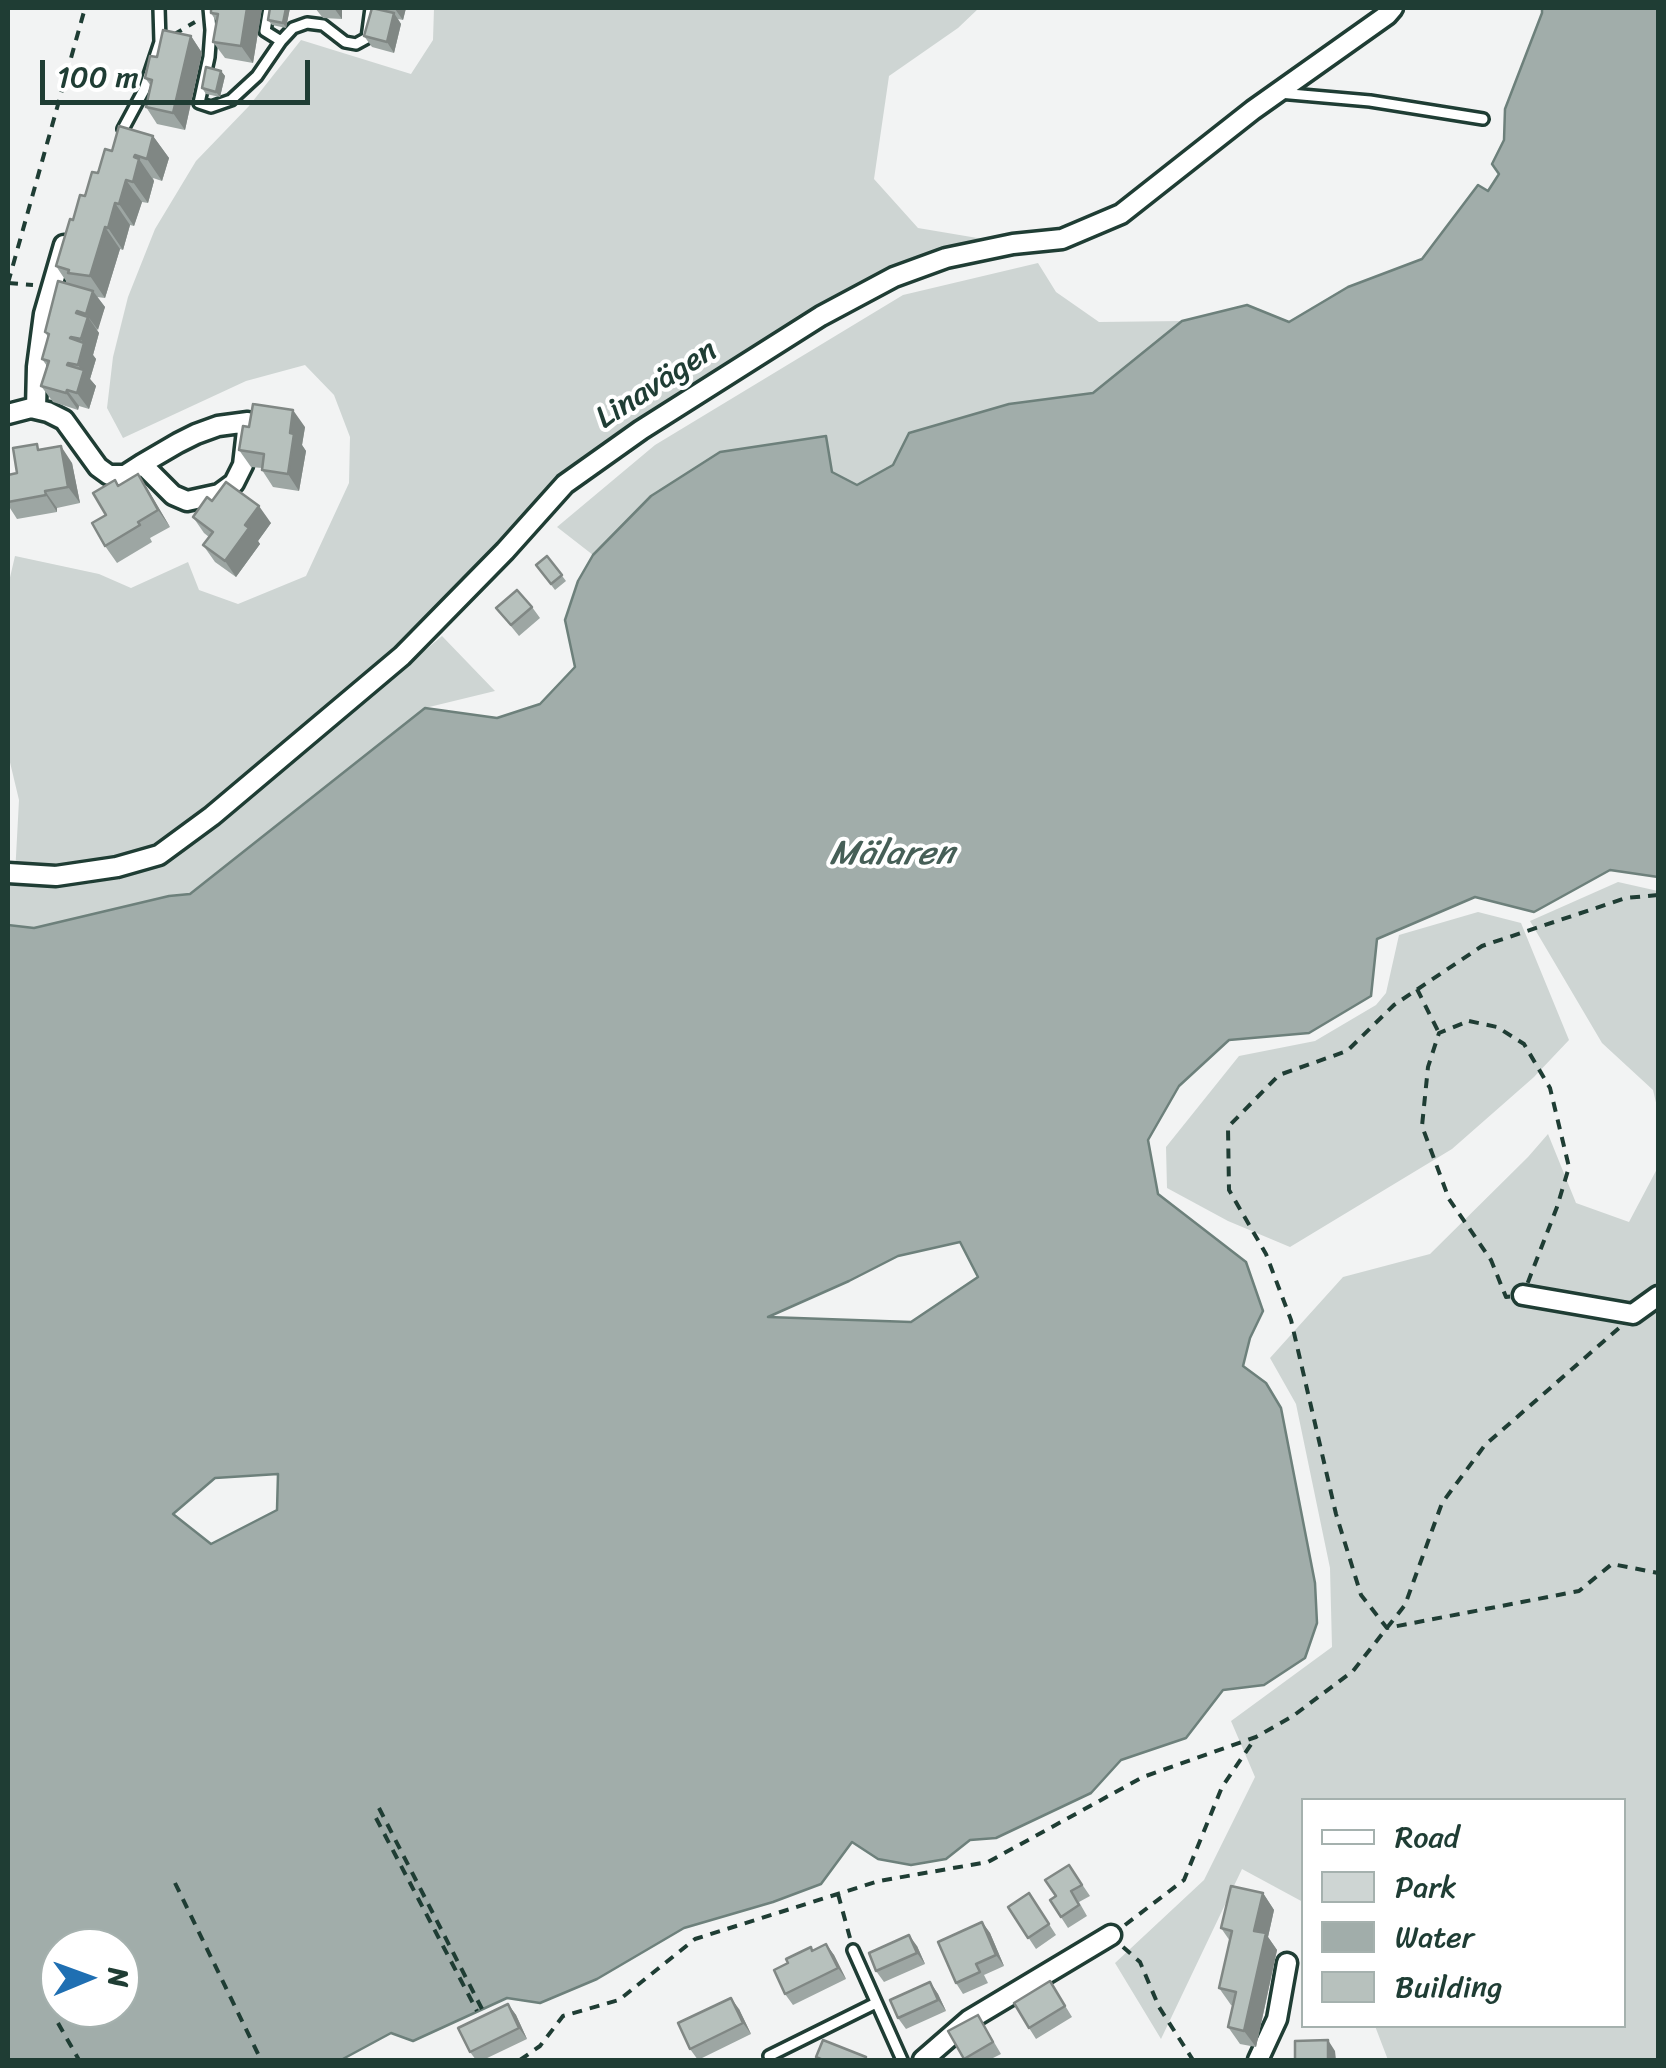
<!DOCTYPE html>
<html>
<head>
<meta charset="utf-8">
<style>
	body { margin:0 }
	#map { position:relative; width:1666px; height:2068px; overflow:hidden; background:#f2f3f3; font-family:Sriracha,sans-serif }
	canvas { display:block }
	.frame { position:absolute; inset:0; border:10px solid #1f3d34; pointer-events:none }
	.legend { position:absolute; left:1301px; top:1798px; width:325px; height:230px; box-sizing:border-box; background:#fff; border:2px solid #a5b1ae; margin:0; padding:12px 18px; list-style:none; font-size:30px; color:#1f3d34 }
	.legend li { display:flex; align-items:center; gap:20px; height:50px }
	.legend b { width:50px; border:2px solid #a5b1ae }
	.north { position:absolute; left:40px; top:1928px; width:100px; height:100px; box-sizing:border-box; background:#fff; border:2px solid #a5b1ae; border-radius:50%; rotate:89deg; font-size:28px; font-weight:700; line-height:40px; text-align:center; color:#1f3d34 }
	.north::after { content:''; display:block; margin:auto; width:35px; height:45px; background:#1f6fb2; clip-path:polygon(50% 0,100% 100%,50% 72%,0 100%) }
	.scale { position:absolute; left:40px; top:60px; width:270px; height:45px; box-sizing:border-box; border:5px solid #1f3d34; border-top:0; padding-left:12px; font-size:30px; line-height:35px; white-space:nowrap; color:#1f3d34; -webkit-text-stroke:8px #fff; paint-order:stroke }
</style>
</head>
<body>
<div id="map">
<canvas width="1666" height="2068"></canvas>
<div class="frame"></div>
<ul class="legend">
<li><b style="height:12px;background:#fff"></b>Road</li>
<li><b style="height:28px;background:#ced5d3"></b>Park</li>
<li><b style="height:28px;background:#a1adaa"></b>Water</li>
<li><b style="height:28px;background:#b7c1bd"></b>Building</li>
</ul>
<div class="north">N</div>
<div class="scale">100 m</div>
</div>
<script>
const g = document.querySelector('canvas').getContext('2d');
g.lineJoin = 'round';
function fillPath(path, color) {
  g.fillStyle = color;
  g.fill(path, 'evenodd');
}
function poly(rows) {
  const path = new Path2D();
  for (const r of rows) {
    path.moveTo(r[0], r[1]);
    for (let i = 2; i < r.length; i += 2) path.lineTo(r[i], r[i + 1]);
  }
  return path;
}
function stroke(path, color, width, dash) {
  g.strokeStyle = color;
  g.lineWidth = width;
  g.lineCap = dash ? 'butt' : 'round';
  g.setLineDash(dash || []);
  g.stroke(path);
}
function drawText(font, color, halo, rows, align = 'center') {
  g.font = font + ' Sriracha,sans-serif';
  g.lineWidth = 8;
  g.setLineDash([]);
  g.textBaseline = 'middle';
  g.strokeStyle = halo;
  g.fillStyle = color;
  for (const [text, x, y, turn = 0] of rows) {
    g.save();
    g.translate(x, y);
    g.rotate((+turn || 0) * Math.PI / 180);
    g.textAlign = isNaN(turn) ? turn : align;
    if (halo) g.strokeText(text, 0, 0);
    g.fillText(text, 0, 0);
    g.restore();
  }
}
fillPath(poly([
	[434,8,979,8,958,28,889,76,874,179,918,228,1013,244,894,277,565,484,402,656,159,855,15,875,19,800,8,754,8,586,15,556,99,574,131,588,188,562,199,590,238,604,306,576,349,483,350,437,334,395,305,365,246,381,123,438,107,408,113,357,128,297,155,229,196,161,249,106,301,40,411,74,433,40],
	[1038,263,1056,292,1099,322,1182,321,1093,393,1009,404,857,485,832,472,826,437,651,496,593,555,557,527,655,445,903,295],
	[442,636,495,691,425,708,190,894,169,896,34,928,8,925,8,883,88,884,181,852,224,819],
	[1618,882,1658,891,1658,1111,1653,1090,1602,1043,1530,921],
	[1478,912,1521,923,1569,1040,1534,1077,1452,1149,1290,1247,1228,1221,1167,1188,1166,1147,1239,1056,1315,1041,1376,1005,1386,993,1399,935],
	[1548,1134,1576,1203,1629,1222,1658,1167,1658,2060,1388,2060,1375,2026,1624,2026,1624,1800,1304,1800,1303,1902,1242,1869,1161,2039,1115,1963,1204,1880,1255,1777,1231,1721,1332,1647,1330,1568,1296,1404,1270,1358,1343,1277,1430,1254,1528,1157]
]), '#ced5d3');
const water = poly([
	[1542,8,1658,8,1658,877,1610,870,1534,912,1475,897,1377,939,1371,996,1309,1033,1229,1040,1179,1086,1148,1140,1158,1194,1246,1262,1263,1311,1250,1338,1243,1366,1266,1383,1281,1408,1315,1583,1317,1623,1305,1658,1264,1685,1223,1690,1186,1738,1121,1760,1091,1793,996,1838,970,1840,946,1859,911,1865,878,1859,852,1842,821,1884,773,1902,684,1928,597,1979,540,2003,507,1998,413,2041,391,2033,341,2060,8,2060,8,925,34,928,169,896,190,894,425,708,497,718,540,704,575,667,565,620,578,581,593,555,651,496,720,452,826,436,832,472,857,485,893,465,909,433,1009,404,1093,393,1182,321,1247,305,1289,322,1348,287,1422,259,1478,185,1488,191,1499,174,1492,164,1504,140,1505,109,1542,13,1542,8],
	[960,1242,978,1277,911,1322,768,1317,849,1281,898,1256,960,1242],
	[278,1474,277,1510,211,1544,173,1514,215,1478,278,1474],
	[60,1948,120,1948,120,2008,60,2008,60,1948]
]);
fillPath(water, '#a1adaa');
stroke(water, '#6d807b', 2.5);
const lane = poly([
	[209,8,211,30,209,57,199,103,211,107,231,100,257,76,281,41,293,28,307,23,323,25,345,42,356,44,367,38,371,8],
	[269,8,265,31,281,41],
	[1279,93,1370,101,1483,119],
	[123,129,144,90,160,42,159,8],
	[853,1950,902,2060],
	[769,2056,876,2003]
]);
const street = poly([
	[36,409,37,367,44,314,64,245],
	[8,414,31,408,48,412,64,420,98,467,109,475,125,475,142,464,178,443,196,434,218,426,248,422,243,465,234,483,219,494,187,501,173,495,142,464],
	[8,873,56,876,117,867,159,855,212,816,402,656,505,551,565,484,641,430,821,316,894,277,946,258,1013,244,1062,239,1121,214,1253,110,1387,15,1393,8],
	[1523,1295,1633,1314,1658,1296],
	[923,2060,969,2020,1111,1935],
	[1258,2060,1277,2019,1287,1963]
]);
stroke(lane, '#1f3d34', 16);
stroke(street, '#1f3d34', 25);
stroke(poly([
	[173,35,195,22],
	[8,283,85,8],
	[8,283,33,285],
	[1658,895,1626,898,1482,946,1394,1005,1347,1051,1279,1075,1228,1127,1229,1190,1266,1254,1291,1320,1336,1514,1361,1595,1387,1628,1579,1591,1612,1564,1658,1573],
	[1417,989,1439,1033],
	[1469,1021,1497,1027,1524,1044,1550,1088,1569,1167,1557,1207,1523,1295,1506,1297,1491,1260,1449,1199,1422,1126,1428,1067,1439,1033,1469,1021],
	[379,1808,482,2009],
	[376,1818,477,2011],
	[175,1883,261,2060],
	[838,1894,850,1938],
	[1125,1925,1184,1880,1222,1787,1256,1737],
	[1123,1947,1140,1962,1159,2007,1193,2060],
	[58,2023,79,2060],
	[520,2060,540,2046,563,2016,619,2000,695,1939,879,1881,988,1862,1143,1777,1256,1737,1293,1716,1353,1671,1405,1605,1442,1503,1485,1445,1619,1328]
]), '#1f3d34', 4, [10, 8]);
stroke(lane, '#fff', 9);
stroke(street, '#fff', 18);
fillPath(poly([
	[211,8,262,8,253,63,225,58,213,42,216,21,211,13],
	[270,8,290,8,286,28,272,25,268,20],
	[315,8,342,8,342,19,323,18],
	[376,8,406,8,403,20,398,19,401,24,394,53,372,47,364,36,377,9],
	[191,36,202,53,185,130,157,124,146,107,151,86,145,78,157,57],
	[221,71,225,76,220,97,206,94,202,88],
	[153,136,169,158,162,181,153,178,154,181,148,203,142,202,134,226,130,225,123,250,120,249,105,298,97,297,105,307,97,330,99,333,93,355,96,359,90,379,96,386,89,409,79,406,78,410,53,402,41,386,47,366,42,359,48,337,45,332,68,284,56,266,73,220,85,196,112,151],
	[249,427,305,427,302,445,306,451,299,491,273,487,262,470,262,468,251,467,239,450],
	[41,450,72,463,80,503,57,508,57,512,17,519,8,505,8,475,17,473],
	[138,474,170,527,150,538,152,542,117,563,105,546,106,515,119,486],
	[212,501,271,523,258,541,260,544,236,577,215,562,203,545,209,537,204,533,193,517],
	[547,556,566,581,555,590,536,565],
	[532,607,540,618,519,636,496,608],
	[1069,1865,1090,1896,1079,1902,1087,1916,1068,1928,1050,1900,1056,1896],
	[1029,1893,1056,1935,1036,1949,1008,1907],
	[1263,1893,1274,1910,1268,1937,1277,1950,1256,2047,1240,2044,1228,2027,1233,2006,1231,2005,1219,1988,1230,1941,1221,1928],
	[982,1922,990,1933,1004,1966,984,1975,988,1983,963,1994,956,1983],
	[826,1944,834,1955,846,1979,793,2005,785,1994,813,1950],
	[917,1946,925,1964,884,1982,876,1971],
	[1050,1981,1072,2017,1036,2039,1029,2028],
	[930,1982,938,1994,946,2011,906,2029,898,2018],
	[508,2004,516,2015,527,2039,483,2060,476,2060,470,2052],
	[739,2009,751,2034,698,2060,690,2049],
	[978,2015,1001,2054,989,2060,965,2060,948,2031]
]), '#9da6a3');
fillPath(poly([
	[247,8,262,8,253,63,241,46],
	[286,8,290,8,286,28,283,23],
	[334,8,342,8,342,19],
	[395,8,406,8,403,20,395,9],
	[394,13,401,24,394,53,387,42],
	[191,36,202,53,185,130,173,113],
	[221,71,225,76,220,97,216,92],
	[153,136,169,158,162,181,147,159],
	[135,155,138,161,139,159,154,181,148,203,133,182],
	[126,180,142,202,134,226,119,204],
	[115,203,130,225,123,250,108,228],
	[105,227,120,249,105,298,90,276],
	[93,291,105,307,98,330,86,314],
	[77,311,86,324,88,317,99,333,93,355,96,359,90,379,96,386,89,409,77,393,83,373,78,365,70,338,71,337,82,352,84,344,81,339],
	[67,390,79,406,78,410,66,393],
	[293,410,305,427,302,445,306,451,299,491,288,474,290,433],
	[61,446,72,463,80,503,68,487],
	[138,474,149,491,170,527,158,510],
	[45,491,57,508,57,512,46,495],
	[259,506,271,523,258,541,260,544,236,577,225,561,245,525],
	[1263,1893,1274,1910,1268,1937,1277,1950,1256,2047,1244,2031,1254,1931],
	[982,1922,990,1933,1004,1966,996,1955],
	[909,1935,917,1946,925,1964,917,1953],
	[826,1944,834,1955,846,1979,838,1968],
	[930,1982,938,1994,946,2011,938,2000],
	[731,1998,739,2009,751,2034,743,2023],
	[508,2004,516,2015,527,2039,519,2028],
	[1328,2040,1335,2051,1336,2060,1328,2060]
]), '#808784');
const building = poly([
	[211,8,247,8,241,46,213,42,218,14,211,13,211,8],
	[270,8,286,8,283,23,268,20,270,8],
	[372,8,394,13,387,42,364,36,372,8],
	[163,30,191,36,173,113,146,107,152,80,145,78,150,56,157,57,163,30],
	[206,67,221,71,216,92,202,88,206,67],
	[119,126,153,136,147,159,135,155,134,157,139,159,133,182,126,180,119,204,115,203,108,228,105,227,90,276,68,273,69,270,56,266,70,219,73,220,80,195,85,196,92,172,98,173,105,149,112,151,119,126],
	[58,281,93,291,86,314,77,311,76,313,88,317,81,339,71,337,70,338,84,343,78,365,68,363,67,365,84,370,77,393,67,390,66,393,41,386,49,361,42,359,49,334,45,332,58,281],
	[253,404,293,410,290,433,294,434,288,474,262,470,264,454,239,450,243,426,249,427,253,404],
	[37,444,38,450,61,446,68,487,45,491,46,495,8,502,8,475,17,473,13,448,37,444],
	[138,474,158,510,138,522,140,525,105,546,92,523,106,515,93,493,115,480,118,486,138,474],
	[226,482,259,506,245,525,249,528,225,561,203,545,213,532,193,517,207,497,212,501,226,482],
	[547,556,562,575,551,584,536,565,547,556],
	[517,590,532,607,511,625,496,608,517,590],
	[1069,1865,1082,1885,1071,1891,1079,1905,1061,1917,1050,1900,1056,1896,1045,1880,1069,1865],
	[1231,1886,1263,1893,1254,1931,1266,1933,1244,2031,1228,2027,1236,1992,1219,1988,1232,1931,1221,1928,1231,1886],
	[1029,1893,1049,1924,1028,1938,1008,1907,1029,1893],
	[982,1922,996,1955,976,1964,980,1972,956,1983,938,1942,982,1922],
	[909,1935,917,1953,876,1971,869,1953,909,1935],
	[826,1944,838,1968,785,1994,774,1970,788,1963,786,1959,811,1947,812,1951,826,1944],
	[1050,1981,1065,2006,1029,2028,1014,2003,1050,1981],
	[930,1982,938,2000,898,2018,890,2000,930,1982],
	[731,1998,743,2023,690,2049,678,2023,731,1998],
	[508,2004,519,2028,470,2052,458,2028,508,2004],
	[978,2015,993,2042,964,2059,948,2031,978,2015],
	[823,2040,866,2057,865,2060,823,2060,816,2057,823,2040],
	[1328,2040,1328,2060,1295,2060,1295,2041,1328,2040]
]);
fillPath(building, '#b7c1bd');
stroke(building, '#808784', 2.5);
drawText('32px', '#1f3d34', '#fff', [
	["Linavägen",657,385,-33]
]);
drawText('italic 35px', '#465f57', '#fff', [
	["Mälaren",892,855]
]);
</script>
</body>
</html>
